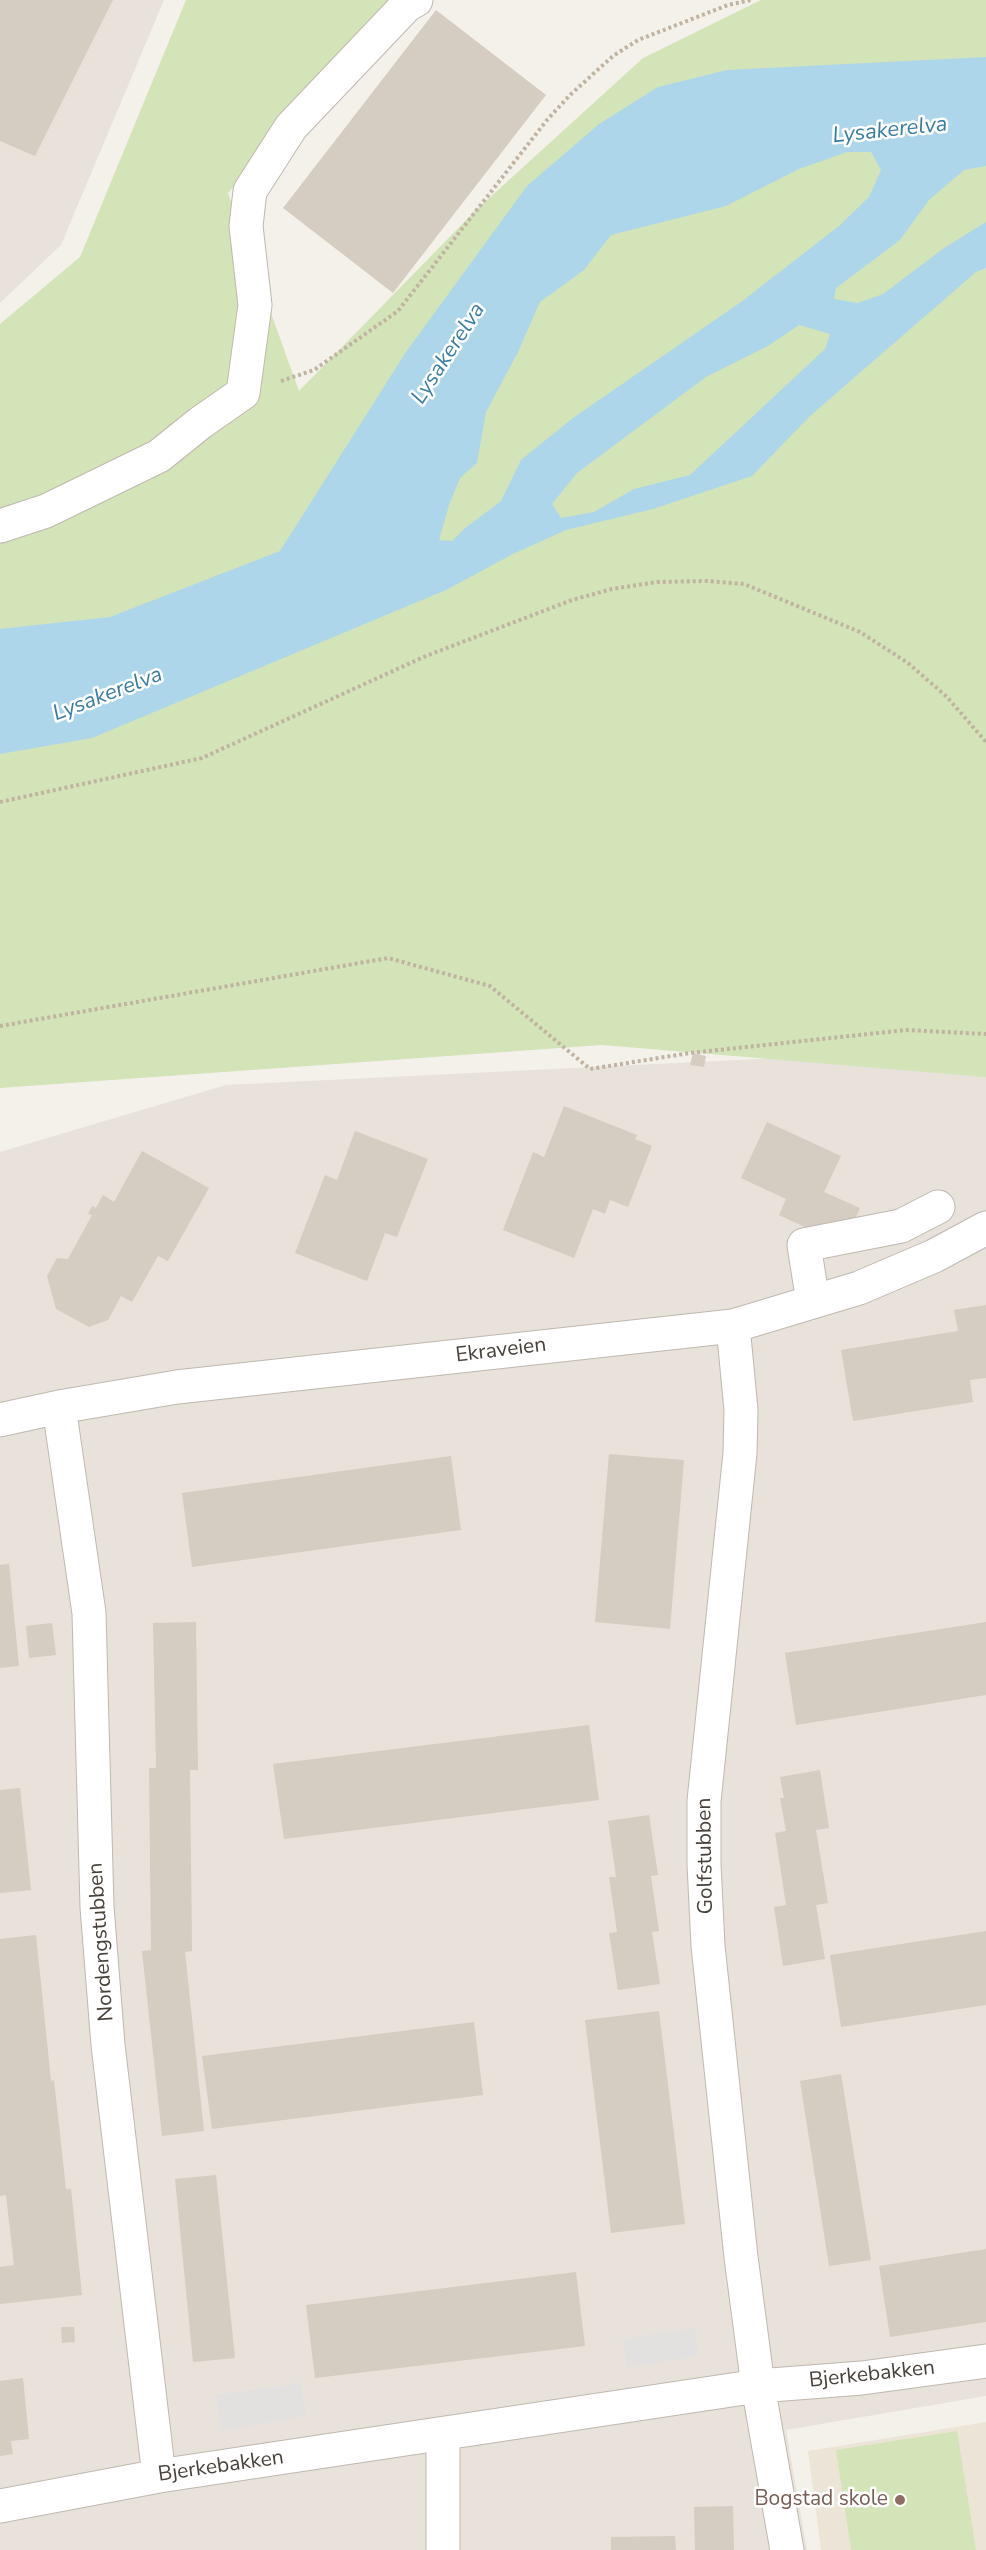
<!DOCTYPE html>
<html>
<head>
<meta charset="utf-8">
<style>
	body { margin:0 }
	canvas { display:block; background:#f4f1eb }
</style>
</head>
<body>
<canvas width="986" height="2550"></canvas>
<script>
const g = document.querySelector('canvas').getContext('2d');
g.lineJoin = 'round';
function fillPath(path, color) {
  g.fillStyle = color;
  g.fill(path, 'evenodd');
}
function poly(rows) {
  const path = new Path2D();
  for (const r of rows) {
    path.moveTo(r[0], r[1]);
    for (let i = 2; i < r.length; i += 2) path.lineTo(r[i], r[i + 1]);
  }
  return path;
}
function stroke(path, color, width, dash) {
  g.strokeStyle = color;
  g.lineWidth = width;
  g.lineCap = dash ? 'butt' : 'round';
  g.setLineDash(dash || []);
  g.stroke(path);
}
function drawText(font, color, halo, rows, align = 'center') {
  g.font = font + ' "Nunito Sans",sans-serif';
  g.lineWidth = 5;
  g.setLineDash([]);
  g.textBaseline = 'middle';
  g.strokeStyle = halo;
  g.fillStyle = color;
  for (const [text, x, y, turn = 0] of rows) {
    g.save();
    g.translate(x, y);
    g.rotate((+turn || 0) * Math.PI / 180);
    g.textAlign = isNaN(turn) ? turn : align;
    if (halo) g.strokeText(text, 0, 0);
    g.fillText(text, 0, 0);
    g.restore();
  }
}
fillPath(poly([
	[0,0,164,0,61,245,0,303],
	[880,1053,986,1073,986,2396,786,2430,807,2550,0,2550,0,1152,226,1085]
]), '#e8e2da');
fillPath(poly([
	[986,2422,986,2550,821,2550,808,2451]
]), '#ece5d7');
fillPath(poly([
	[186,0,392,0,228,193,299,391,476,210,643,58,761,0,986,0,986,1077,602,1045,0,1088,0,324,80,257],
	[957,2431,976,2550,851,2550,836,2450]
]), '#d3e4b8');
fillPath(poly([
	[695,2328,698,2356,627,2368,623,2339],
	[301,2383,306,2416,221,2431,216,2395]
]), '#e3e1df');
fillPath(poly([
	[986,57,986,166,964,170,929,200,900,240,836,288,834,299,858,303,883,294,944,248,986,222,986,268,976,272,810,416,752,476,653,509,566,530,513,554,446,590,92,738,0,754,0,629,110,617,280,551,406,352,527,186,599,124,658,87,727,70],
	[847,152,871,152,881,170,869,197,839,226,741,302,573,418,521,460,501,501,464,529,452,541,439,540,449,505,460,478,477,463,486,412,518,352,540,302,584,270,611,235,726,206,799,169],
	[799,325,830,334,825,349,690,475,634,489,594,512,561,518,552,504,577,473,706,377,768,346]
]), '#aed6eb');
fillPath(poly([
	[0,0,113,0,35,156,0,141],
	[436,10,546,95,393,293,283,208],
	[693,1053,706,1056,704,1067,690,1065],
	[564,1106,637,1135,635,1139,652,1146,628,1207,610,1200,605,1214,593,1209,574,1258,503,1230,533,1152,544,1157],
	[767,1122,841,1156,824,1192,860,1208,843,1245,779,1215,786,1199,741,1178],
	[355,1131,428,1159,397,1237,385,1233,367,1281,295,1253,325,1175,337,1180],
	[142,1151,209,1188,168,1261,158,1256,132,1302,121,1296,108,1320,89,1327,56,1309,47,1276,57,1258,68,1259,92,1215,88,1214,92,1206,96,1208,103,1195,114,1202],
	[986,1305,986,1378,970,1380,973,1402,853,1421,841,1350,958,1331,954,1310],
	[609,1454,684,1460,670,1629,595,1622],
	[451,1456,461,1530,192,1567,182,1493],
	[9,1564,19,1666,0,1668,0,1565],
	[196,1622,198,1770,190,1770,192,1951,185,1952,204,2131,162,2136,142,1951,151,1950,149,1768,156,1768,153,1623],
	[986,1622,986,1695,796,1725,785,1653],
	[52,1623,56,1655,29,1658,26,1626],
	[589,1725,599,1800,284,1839,273,1764],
	[820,1770,829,1828,816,1830,828,1903,816,1905,825,1959,783,1966,774,1907,786,1905,775,1833,786,1831,780,1798,784,1798,780,1777],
	[20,1788,31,1890,0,1893,0,1790],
	[649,1815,658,1875,651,1876,659,1931,652,1932,660,1984,618,1990,609,1933,617,1932,609,1877,616,1877,608,1821],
	[986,1931,986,2005,841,2027,830,1955],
	[36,1935,51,2081,54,2080,66,2189,71,2189,82,2295,0,2304,0,2267,14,2265,6,2195,0,2196,0,1939],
	[659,2011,685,2224,611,2233,585,2020],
	[474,2022,483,2095,212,2129,202,2056],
	[841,2074,871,2260,829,2266,800,2081],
	[216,2175,235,2358,193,2362,175,2179],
	[986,2249,986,2322,890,2337,879,2266],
	[576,2272,585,2346,315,2378,306,2305],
	[61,2327,74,2327,75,2342,62,2343],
	[23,2378,29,2439,11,2441,13,2454,0,2456,0,2381],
	[733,2506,734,2550,695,2550,694,2507],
	[675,2536,676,2550,611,2550,611,2537]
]), '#d5ccc2');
const minor = poly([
	[0,526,46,511,159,456,200,423,243,393,255,305,246,226,250,191,291,127,407,5,416,0],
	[813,1302,804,1245,901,1226,938,1207],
	[733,1326,741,1410,740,1453,704,1801,704,1864,708,1946,741,2257,758,2386,787,2550],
	[59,1407,89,1613,97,1907,108,2045,159,2476],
	[0,1420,59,1407,177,1387,733,1326,859,1288,934,1256,986,1228],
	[0,2506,159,2476,758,2386,862,2378,986,2361],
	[443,2550,443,2435]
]);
stroke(minor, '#bfb8af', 35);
stroke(poly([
	[281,381,314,370,398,311,547,120,570,95,613,56,638,40,728,5,751,0],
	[0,802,202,758,426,656,572,600,612,589,657,582,707,581,744,584,860,632,908,663,947,697,986,742],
	[0,1026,388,958,490,986,590,1069,690,1053,906,1030,986,1034]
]), '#c0b3a1', 4, [3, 3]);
stroke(minor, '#fff', 33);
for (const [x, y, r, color] of [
	[900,2500,6,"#8d6e63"]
]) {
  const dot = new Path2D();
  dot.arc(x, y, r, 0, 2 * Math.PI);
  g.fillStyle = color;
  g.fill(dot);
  stroke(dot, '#fff', 2);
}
drawText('21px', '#48413a', '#fff', [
	["Ekraveien",501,1351,-7],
	["Golfstubben",706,1856,-91],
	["Nordengstubben",102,1942,-94],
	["Bjerkebakken",872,2375,-6],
	["Bjerkebakken",221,2467,-8]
]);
drawText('21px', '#785e54', '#fff', [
	["Bogstad skole",888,2500]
], 'right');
drawText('italic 22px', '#397da3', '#fff', [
	["Lysakerelva",890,131,-6],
	["Lysakerelva",449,354,-57],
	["Lysakerelva",108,695,-21]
]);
</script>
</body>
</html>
